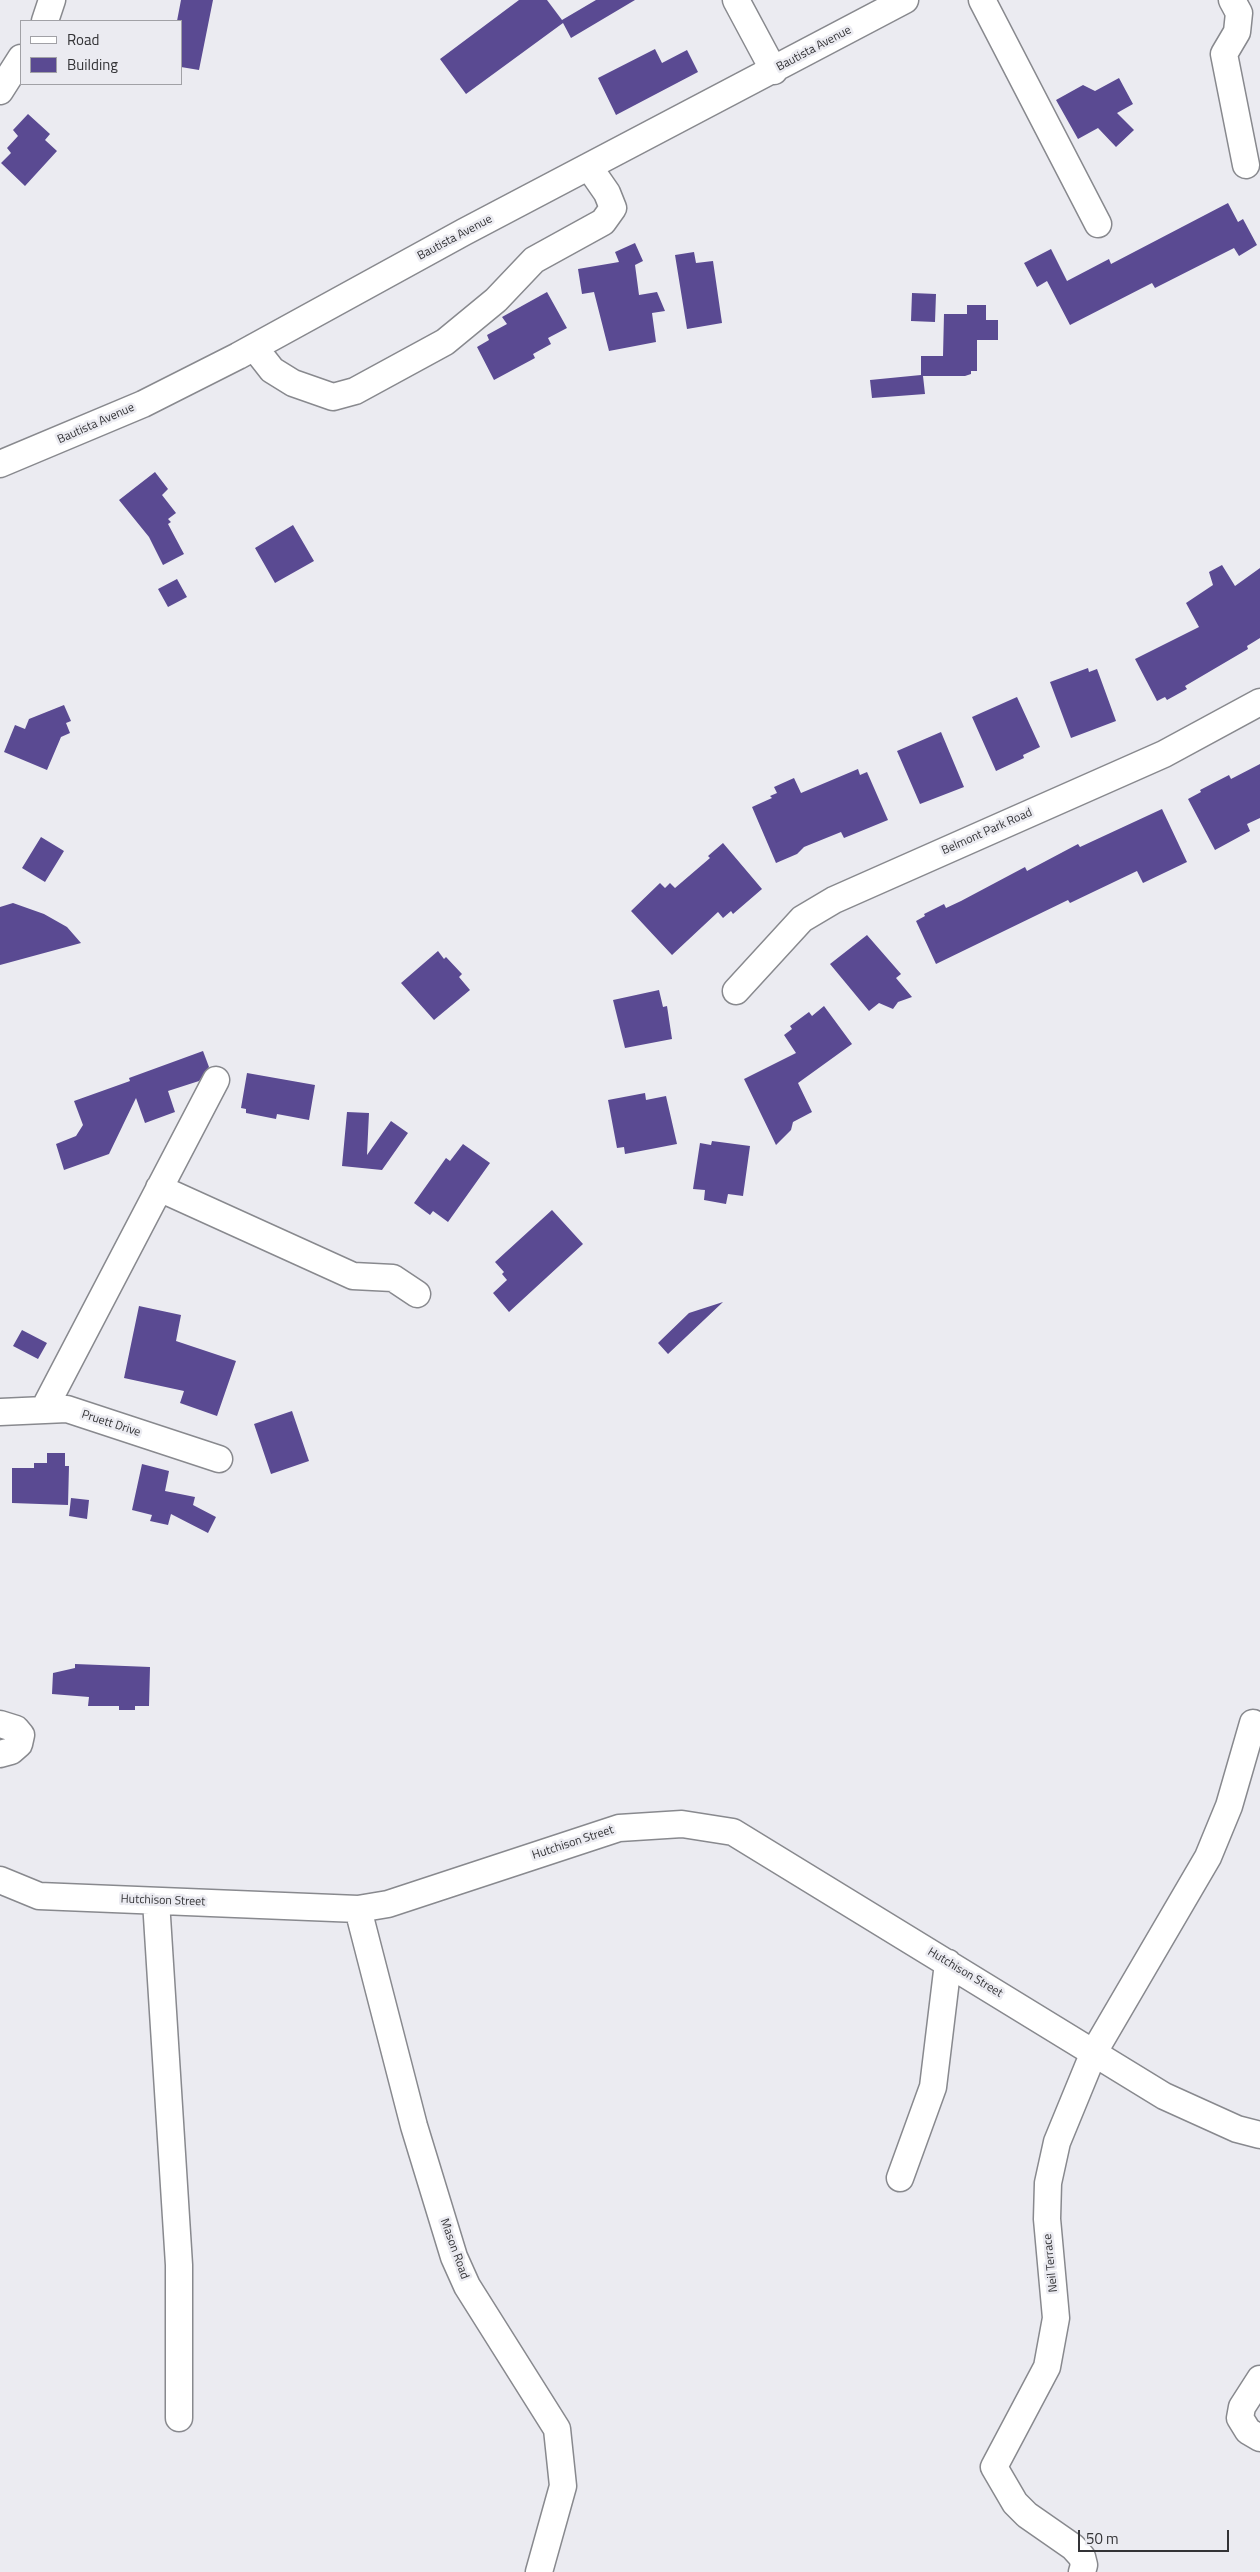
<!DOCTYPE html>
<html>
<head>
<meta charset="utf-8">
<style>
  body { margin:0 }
  #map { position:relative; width:1260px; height:2572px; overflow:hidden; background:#ebebf1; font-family:"Titillium Web",sans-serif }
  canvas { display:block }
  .legend { position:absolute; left:20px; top:20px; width:162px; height:65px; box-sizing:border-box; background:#ebebf1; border:1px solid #a1a1a6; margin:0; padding:6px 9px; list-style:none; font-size:15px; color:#333336 }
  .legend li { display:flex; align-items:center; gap:10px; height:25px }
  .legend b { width:25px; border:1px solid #a1a1a6 }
  .scale { position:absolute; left:1078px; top:2530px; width:151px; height:22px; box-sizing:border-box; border:2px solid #333336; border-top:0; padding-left:6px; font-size:15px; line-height:18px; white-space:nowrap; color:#333336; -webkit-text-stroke:4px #ebebf1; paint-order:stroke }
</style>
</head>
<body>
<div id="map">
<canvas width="1260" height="2572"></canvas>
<ul class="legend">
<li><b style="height:6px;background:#fff"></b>Road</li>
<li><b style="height:14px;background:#5a4a92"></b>Building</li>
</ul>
<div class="scale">50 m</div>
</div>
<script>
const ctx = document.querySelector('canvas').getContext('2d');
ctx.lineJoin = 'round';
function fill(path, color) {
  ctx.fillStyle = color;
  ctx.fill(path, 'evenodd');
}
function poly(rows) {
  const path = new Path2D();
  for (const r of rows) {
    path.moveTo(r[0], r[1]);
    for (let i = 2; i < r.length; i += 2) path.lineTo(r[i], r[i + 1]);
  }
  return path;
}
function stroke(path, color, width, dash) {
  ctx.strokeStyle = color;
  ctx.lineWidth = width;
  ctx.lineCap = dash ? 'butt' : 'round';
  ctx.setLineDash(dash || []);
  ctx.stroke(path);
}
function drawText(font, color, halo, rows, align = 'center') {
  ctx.font = font + ' "Titillium Web",sans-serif';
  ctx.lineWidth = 5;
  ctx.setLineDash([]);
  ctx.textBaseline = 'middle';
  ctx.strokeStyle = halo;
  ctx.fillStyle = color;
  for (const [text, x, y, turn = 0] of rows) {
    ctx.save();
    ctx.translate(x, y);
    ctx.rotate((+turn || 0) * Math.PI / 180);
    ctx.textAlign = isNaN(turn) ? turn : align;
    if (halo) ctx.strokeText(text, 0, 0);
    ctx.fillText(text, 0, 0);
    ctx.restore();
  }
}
const building = poly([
  [181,0,213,0,199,70,181,67,181,21,177,21],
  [519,0,547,0,562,20,596,0,635,0,571,38,563,23,466,94,440,59],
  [655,49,662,63,687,50,698,72,616,115,598,78],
  [1119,78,1133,104,1117,113,1134,130,1116,147,1098,128,1078,139,1056,100,1083,85,1095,91],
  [28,114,50,134,45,140,57,151,25,186,1,163,11,153,7,148,18,136,13,130],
  [1228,203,1238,222,1243,219,1257,245,1239,256,1234,248,1155,288,1152,283,1070,325,1047,281,1037,287,1024,263,1051,249,1067,281,1109,259,1111,264],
  [635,243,643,261,635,265,639,295,657,292,665,311,652,313,656,342,609,351,594,292,582,294,578,269,619,262,615,252],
  [694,252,696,263,713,261,722,323,687,329,675,255],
  [547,292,567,328,548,338,551,344,533,354,535,358,494,380,477,347,489,340,487,335,507,324,502,317],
  [912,293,936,294,935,322,911,321],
  [967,305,986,305,986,320,998,320,998,340,977,340,977,371,971,371,971,374,965,376,923,376,925,394,872,398,870,380,921,375,921,356,943,356,944,314,967,314],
  [155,472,168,489,162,495,176,513,168,519,171,522,168,524,184,554,163,565,149,537,119,500],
  [293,525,314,561,275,583,255,548],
  [1222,565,1235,586,1260,568,1260,638,1247,646,1248,649,1185,686,1187,689,1167,700,1165,697,1157,701,1135,659,1199,627,1186,603,1213,585,1209,572],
  [177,579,187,597,168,607,158,589],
  [1088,668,1089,672,1097,669,1116,721,1071,738,1050,682],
  [1017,697,1040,747,1023,755,1024,758,996,771,972,717],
  [64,705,71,721,66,723,70,733,61,737,47,770,4,752,15,725,25,729,29,719],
  [941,732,964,787,920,804,897,751],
  [1260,764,1260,818,1247,824,1250,831,1215,850,1188,799,1201,792,1200,790,1229,775,1231,779],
  [858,769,860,775,867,772,888,820,844,838,841,832,804,847,797,854,776,863,752,807,772,798,770,796,777,793,774,787,794,778,801,793],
  [1162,809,1187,862,1143,883,1137,871,1070,903,1068,900,936,964,916,921,925,916,924,914,944,904,946,908,961,901,1025,867,1027,871,1078,844,1080,847],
  [41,837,64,851,45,882,22,868],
  [723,843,762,889,733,914,731,911,723,918,718,912,672,955,631,911,660,883,665,888,670,883,675,888,710,858,708,856],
  [13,903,44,914,67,927,81,943,0,965,0,907],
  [867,935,901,974,896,978,912,997,898,1002,893,1009,879,1003,869,1011,830,964],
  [438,951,444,959,446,957,462,974,459,977,470,990,434,1020,401,983],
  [659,990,663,1007,667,1006,672,1039,625,1048,613,1000],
  [824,1006,852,1044,798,1083,812,1112,793,1122,791,1130,776,1145,744,1079,796,1053,784,1035,792,1029,790,1026,809,1012,812,1016],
  [203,1051,209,1067,199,1081,168,1091,175,1112,145,1123,136,1098,109,1154,64,1170,56,1144,76,1136,83,1125,74,1101,130,1081,129,1078],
  [247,1073,315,1085,309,1120,277,1114,276,1119,246,1113,246,1109,241,1108],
  [645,1093,646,1100,666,1096,677,1144,625,1154,624,1147,617,1148,608,1100],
  [347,1112,369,1113,367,1155,391,1121,408,1133,382,1170,342,1166],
  [712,1141,750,1146,743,1196,728,1194,726,1204,704,1200,705,1190,693,1189,700,1143,711,1145],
  [463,1144,490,1163,448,1222,433,1211,430,1215,414,1203,446,1158,450,1161],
  [552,1210,583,1244,509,1312,493,1293,507,1280,502,1274,504,1272,495,1262],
  [723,1302,668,1354,658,1343,689,1313],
  [139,1306,181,1315,176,1341,236,1361,217,1416,180,1403,184,1391,124,1378],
  [22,1330,47,1343,38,1359,13,1346],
  [292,1411,309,1461,271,1474,254,1424],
  [47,1453,65,1453,65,1466,69,1466,68,1505,12,1503,12,1468,34,1468,34,1463,47,1463],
  [142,1464,169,1471,165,1491,195,1497,193,1505,216,1517,208,1533,171,1514,168,1525,150,1521,152,1515,132,1510],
  [71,1498,89,1500,87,1519,69,1516],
  [75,1664,150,1667,149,1706,135,1706,135,1710,119,1710,119,1706,88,1706,89,1697,52,1694,53,1673,75,1668]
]);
const minor = poly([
  [736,0,774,71],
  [982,0,1098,224],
  [1232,0,1239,13,1237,32,1224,54,1246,165],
  [45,21,52,0],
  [0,91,21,58],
  [254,347,272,370,293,383,333,397,355,391,445,342,496,300,534,260,603,222,613,208,607,193,589,167],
  [0,464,143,404,238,356,464,232,905,0],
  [736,991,802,919,834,900,1164,754,1260,702],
  [159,1188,353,1276,393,1278,417,1294],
  [44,1409,216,1080],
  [0,1412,67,1409,219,1459],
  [0,1724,16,1729,21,1735,19,1744,11,1751,0,1754],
  [0,1880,39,1896,358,1909,388,1904,619,1828,682,1824,733,1832,1164,2096,1237,2129,1260,2135],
  [156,1901,179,2265,179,2418],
  [358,1909,414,2126,454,2257,467,2286,557,2429,563,2486,539,2572],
  [900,2178,933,2087,948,1963],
  [1260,2379,1242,2407,1240,2418,1248,2431,1260,2438],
  [1082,2572,1084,2565,1082,2557,1073,2547,1027,2515,1015,2503,994,2467,1047,2367,1056,2318,1047,2219,1048,2183,1057,2142,1094,2052,1208,1857,1229,1806,1253,1723]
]);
const streetNames = [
  ["Bautista Avenue",814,49,-28],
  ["Bautista Avenue",455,238,-28],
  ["Bautista Avenue",96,424,-24],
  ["Belmont Park Road",987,832,-24],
  ["Pruett Drive",111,1424,18],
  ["Hutchison Street",573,1843,-18],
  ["Hutchison Street",163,1901,2],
  ["Hutchison Street",965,1973,31],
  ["Mason Road",454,2249,70],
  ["Neil Terrace",1051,2263,-96]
];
fill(building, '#5a4a92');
stroke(minor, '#88898e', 29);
stroke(minor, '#fff', 26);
drawText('12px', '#333336', '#ebebf1', streetNames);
</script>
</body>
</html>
